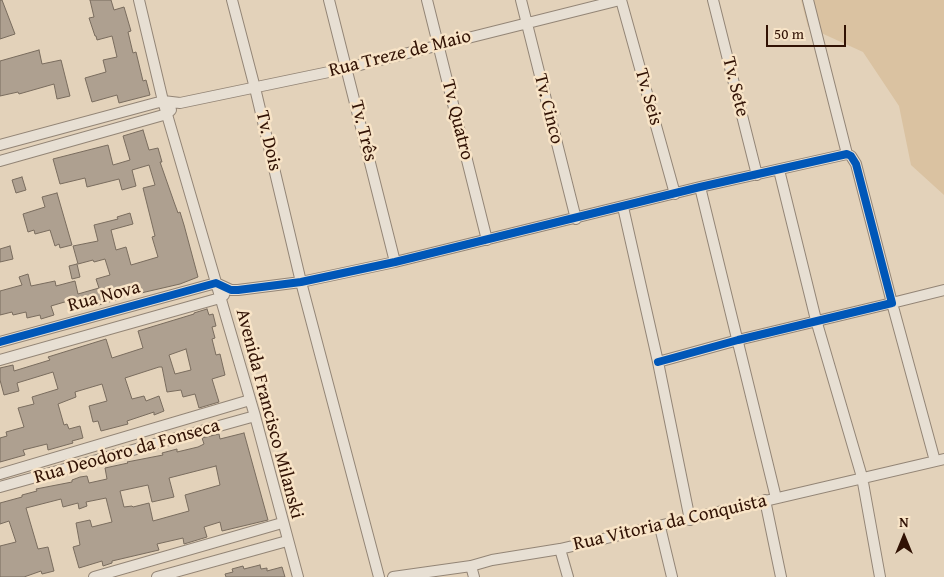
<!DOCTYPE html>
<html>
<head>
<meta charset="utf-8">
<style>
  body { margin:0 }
  #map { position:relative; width:944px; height:577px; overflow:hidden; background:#e3d2ba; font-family:"Gentium Book Plus",serif }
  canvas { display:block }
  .north { position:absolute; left:879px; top:512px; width:50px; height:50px; -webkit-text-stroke:4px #f8e4c7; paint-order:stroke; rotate:0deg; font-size:14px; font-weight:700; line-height:20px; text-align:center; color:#311204 }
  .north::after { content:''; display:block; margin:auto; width:18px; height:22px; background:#311204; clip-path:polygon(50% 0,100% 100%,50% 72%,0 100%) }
  .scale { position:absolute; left:766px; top:25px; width:80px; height:22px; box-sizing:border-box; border:2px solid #311204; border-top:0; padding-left:6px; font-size:15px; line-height:18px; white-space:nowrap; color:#311204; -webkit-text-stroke:4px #f8e4c7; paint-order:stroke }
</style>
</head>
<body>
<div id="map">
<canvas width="944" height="577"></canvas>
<div class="north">N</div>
<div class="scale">50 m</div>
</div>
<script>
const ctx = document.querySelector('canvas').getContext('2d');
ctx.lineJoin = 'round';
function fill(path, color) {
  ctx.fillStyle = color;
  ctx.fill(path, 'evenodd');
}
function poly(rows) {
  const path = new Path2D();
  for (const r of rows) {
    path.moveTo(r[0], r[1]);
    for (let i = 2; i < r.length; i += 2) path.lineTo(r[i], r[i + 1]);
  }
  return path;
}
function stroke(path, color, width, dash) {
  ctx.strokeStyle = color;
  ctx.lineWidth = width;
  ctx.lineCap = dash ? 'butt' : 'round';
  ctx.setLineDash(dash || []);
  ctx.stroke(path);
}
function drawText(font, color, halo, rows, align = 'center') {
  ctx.font = font + ' "Gentium Book Plus",serif';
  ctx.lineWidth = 5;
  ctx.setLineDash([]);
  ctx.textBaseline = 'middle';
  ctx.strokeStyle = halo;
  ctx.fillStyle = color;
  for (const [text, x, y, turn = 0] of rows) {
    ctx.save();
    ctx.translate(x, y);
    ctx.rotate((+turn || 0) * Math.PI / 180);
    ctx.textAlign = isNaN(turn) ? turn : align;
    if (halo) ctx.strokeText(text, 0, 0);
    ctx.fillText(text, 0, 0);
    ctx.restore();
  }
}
const green = poly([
  [801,0,944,0,944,195,911,165,899,106,863,52,808,27]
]);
const building = poly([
  [0,0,2,0,15,34,0,39,0,0],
  [90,0,111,0,114,10,124,7,131,31,128,32,133,53,136,52,143,81,146,80,150,95,119,103,117,95,92,102,85,78,106,72,103,60,117,57,112,36,97,40,96,36,95,36,89,18,94,17,90,0],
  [39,50,42,64,61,60,70,96,57,99,54,84,19,94,18,92,0,96,0,61,39,50],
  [143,130,149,150,158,148,162,162,160,162,174,202,178,213,180,212,184,225,198,277,180,284,141,293,139,288,118,295,119,299,92,307,90,302,70,308,68,301,51,306,54,315,41,319,40,315,27,318,26,312,13,315,12,312,0,315,0,291,22,285,19,277,28,274,31,286,55,281,56,286,75,281,78,294,99,288,96,279,110,275,105,259,94,262,93,260,78,264,73,246,98,241,94,225,118,219,117,217,130,213,133,224,111,230,116,250,126,247,131,265,158,257,152,237,155,236,143,188,155,185,149,165,132,170,136,186,122,190,119,179,87,187,85,178,60,184,53,159,108,145,113,165,130,160,123,136,143,130],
  [22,177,26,190,16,193,12,180,22,177],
  [57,193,72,245,60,248,59,244,55,246,50,230,35,234,34,230,28,232,23,214,45,207,42,197,57,193],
  [10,246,13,259,0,262,0,249,10,246],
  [77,264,80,277,72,279,69,266,77,264],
  [207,309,209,315,213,314,216,326,212,327,215,338,212,339,216,355,220,354,225,375,212,379,219,402,199,408,195,394,183,397,181,390,167,392,162,367,159,367,125,378,132,399,144,396,146,401,159,396,164,411,154,415,154,412,127,421,128,424,101,431,98,421,93,422,89,406,107,401,102,384,75,392,76,397,58,404,64,425,67,424,69,429,80,426,83,438,72,441,73,443,48,450,47,444,23,450,25,455,0,462,0,438,7,436,6,432,24,427,18,408,34,404,32,397,58,389,53,372,17,383,19,391,4,395,0,380,0,368,13,365,14,371,50,360,48,357,106,339,112,358,143,348,138,331,194,314,194,313,207,309],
  [186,349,191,370,175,374,169,355,186,349],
  [244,433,268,520,222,531,220,522,204,527,207,537,184,544,183,538,157,544,159,550,112,561,112,563,103,566,102,561,79,568,73,547,80,545,76,523,90,520,92,527,112,522,106,498,86,502,87,506,79,509,78,503,63,507,61,499,26,508,38,549,48,547,54,571,42,574,41,571,24,577,0,577,0,546,16,542,9,521,0,524,0,503,22,497,22,495,37,491,36,489,72,482,72,480,80,477,87,476,89,483,107,479,105,468,128,463,127,462,163,455,162,453,177,449,177,452,198,447,204,444,202,438,219,434,220,439,244,433],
  [216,466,220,485,185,495,189,511,153,521,149,503,133,507,132,506,124,507,120,491,148,485,152,502,174,497,169,478,216,466],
  [260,565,261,569,267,568,267,571,282,567,285,577,226,577,225,574,233,572,232,569,243,566,244,569,260,565]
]);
const minor = poly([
  [139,0,163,101,255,416,298,577],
  [232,0,255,88,301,282,379,577],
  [329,0,395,262],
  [427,0,487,240],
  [521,0,576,219],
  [621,0,675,194],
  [713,0,757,175],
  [808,0,847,154],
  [0,145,163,101,180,103,348,68,620,0],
  [0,161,167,114,171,110],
  [779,170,816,320,862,477,880,577],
  [700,187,776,498],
  [623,207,658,362,690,520],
  [0,342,216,283,231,290,238,290,301,282,395,262,700,187,847,154,851,156,856,164,892,303,738,340,658,362],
  [0,360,220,298,224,295],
  [935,461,892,303,944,290],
  [0,474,250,400],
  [0,487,255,416],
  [765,500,781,577],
  [660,527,672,577],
  [560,549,568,577],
  [471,566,474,577],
  [94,577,282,523],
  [157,577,287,541],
  [393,577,471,566,492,560,560,549,944,459]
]);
const cycleway = poly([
  [0,342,216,283,231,290,238,290,301,282,395,262,700,187,847,154,851,156,856,164,892,303,738,340,658,362]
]);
const streetNames = [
  ["Rua Treze de Maio",400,54,-14],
  ["Tv. Sete",735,87,76],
  ["Tv. Seis",648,97,74],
  ["Tv. Cinco",548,109,76],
  ["Tv. Quatro",457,120,76],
  ["Tv. Três",363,131,76],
  ["Tv. Dois",268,141,77],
  ["Rua Nova",104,297,-15],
  ["Avenida Francisco Milanski",269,414,75],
  ["Rua Deodoro da Fonseca",127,452,-16],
  ["Rua Vitoria da Conquista",670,523,-13]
];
fill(green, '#dac2a1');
fill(building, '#aea090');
stroke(building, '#796c5e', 1);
stroke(minor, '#938576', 12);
stroke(minor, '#e7dfd3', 10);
stroke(cycleway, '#0057b8', 8);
drawText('19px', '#311204', '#f8e4c7', streetNames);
</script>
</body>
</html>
